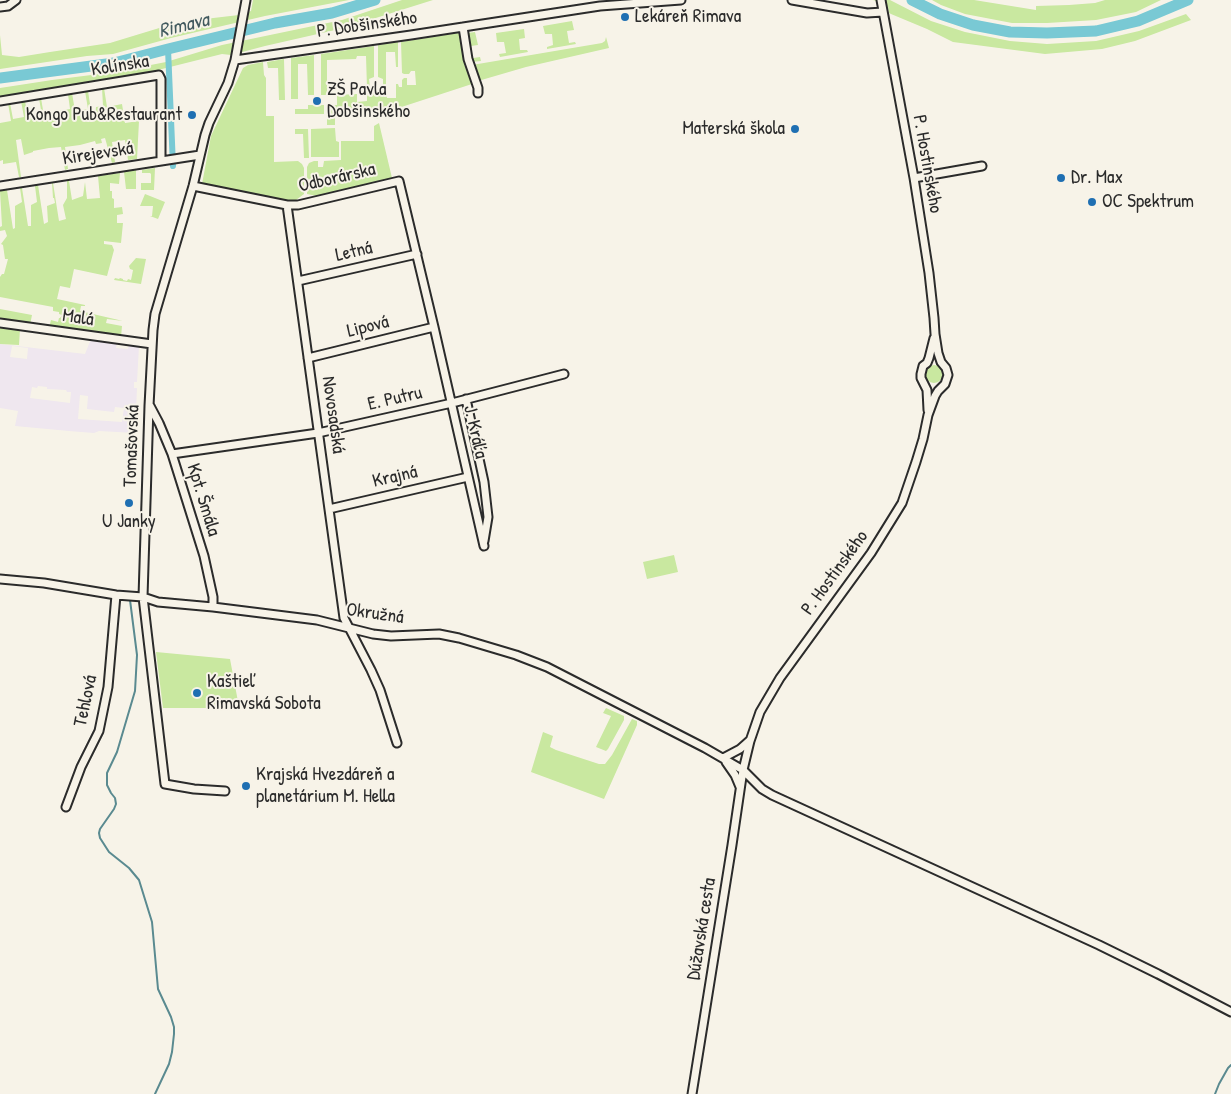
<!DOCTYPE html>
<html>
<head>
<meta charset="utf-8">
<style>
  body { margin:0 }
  canvas { display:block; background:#f7f3e8 }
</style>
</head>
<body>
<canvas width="1231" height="1094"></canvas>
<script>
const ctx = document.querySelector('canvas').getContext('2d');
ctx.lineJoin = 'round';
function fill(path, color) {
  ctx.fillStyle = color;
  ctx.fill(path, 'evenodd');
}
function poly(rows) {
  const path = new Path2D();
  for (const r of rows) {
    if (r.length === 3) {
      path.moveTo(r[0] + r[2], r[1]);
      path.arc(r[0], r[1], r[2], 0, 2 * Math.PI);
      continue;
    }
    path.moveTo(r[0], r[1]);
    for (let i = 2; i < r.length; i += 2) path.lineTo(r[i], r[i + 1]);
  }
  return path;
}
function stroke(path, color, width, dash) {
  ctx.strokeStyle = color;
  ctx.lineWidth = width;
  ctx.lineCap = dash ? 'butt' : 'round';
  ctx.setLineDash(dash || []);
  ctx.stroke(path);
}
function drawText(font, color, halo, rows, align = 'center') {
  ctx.font = font + ' "Patrick Hand",sans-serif';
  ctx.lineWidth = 4;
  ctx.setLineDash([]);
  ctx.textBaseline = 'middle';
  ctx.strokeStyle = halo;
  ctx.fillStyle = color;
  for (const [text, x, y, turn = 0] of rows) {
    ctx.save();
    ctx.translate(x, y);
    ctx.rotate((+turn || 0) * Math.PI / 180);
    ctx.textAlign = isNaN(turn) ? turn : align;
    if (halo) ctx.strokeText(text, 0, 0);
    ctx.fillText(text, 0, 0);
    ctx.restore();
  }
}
const built = poly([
  [91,339,117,343,116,348,128,349,129,344,139,346,137,382,134,382,134,388,137,388,135,433,99,431,94,433,69,431,15,426,18,411,0,408,0,344,85,354],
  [12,346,28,348,27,359,10,357],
  [38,386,47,387,47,389,66,390,67,392,71,392,70,403,30,398,32,387,37,388],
  [80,395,88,396,87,409,114,412,115,407,124,408,122,422,78,419]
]);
const green = poly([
  [253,0,349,0,265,16,171,38,113,54,87,56,0,69,0,35,2,55,19,57,50,52,110,43,179,22,239,15,251,11],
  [402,0,433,0,344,28,265,46,231,55,222,54,118,80,0,97,0,88,52,80,115,72,166,62,222,45,342,20],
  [873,0,890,0,931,21,965,32,1010,41,1047,44,1096,41,1139,31,1186,14,1191,20,1135,41,1102,49,1045,54,953,42,927,29,891,14,889,13,888,7,885,4],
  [932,0,974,0,1036,10,1036,6,1069,5,1095,3,1105,0,1161,0,1136,12,1096,20,1047,23,1012,23,965,14,941,5],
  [572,21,574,30,567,31,569,43,575,42,576,44,547,49,547,47,553,45,552,34,545,34,543,26],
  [524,29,525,38,519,39,520,50,527,50,528,52,500,57,499,54,506,53,504,42,497,42,496,33],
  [475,32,478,45,471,46,473,58,480,57,481,61,471,62,468,33],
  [458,33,461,36,464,64,472,84,377,115,378,119,374,118,373,114,335,115,335,125,327,125,327,105,337,105,337,95,357,94,357,102,367,101,367,91,386,91,387,98,396,98,396,84,398,84,399,87,402,87,402,80,404,78,407,78,407,85,416,85,415,71,411,71,409,74,404,74,402,73,401,42],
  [606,37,609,48,526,67,478,81,472,65,602,43,605,41],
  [398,42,398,67,396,67,395,52,386,52,386,87,383,87,383,79,378,77,378,45],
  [374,46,374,77,369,79,370,88,367,88,366,56,357,56,356,59,327,60,327,95,321,95,321,54],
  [314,55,314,95,308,95,307,64,298,64,298,99,291,99,291,58],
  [284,59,285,100,279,100,278,68,268,68,267,62],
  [263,62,264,75,266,78,266,116,274,116,274,162,298,161,302,164,304,168,304,194,296,200,288,200,287,202,202,184,211,136,243,68,248,65],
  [102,88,104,88,107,107,122,104,125,123,139,121,137,159,128,160,125,140,112,142,115,162,112,163,105,138,101,139,102,143,96,144,95,141,80,145,65,147,68,169,65,170,61,147,49,148,33,151,33,152,24,155,21,139,16,140,21,177,19,177,16,162,3,164,3,160,0,161,0,123,11,121,8,103,10,103,13,119,24,117,21,101,25,101,28,118,42,116,39,98,41,98,44,116,59,114,59,111,70,109,68,94,72,93,75,111,88,109,85,91,88,91,92,117,95,117,96,107,103,106],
  [308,105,324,105,324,114,295,114,295,109,308,109],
  [379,123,392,178,317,196,307,194,307,167,309,163,314,161,318,161,318,167,323,167,324,161,341,160,341,141,374,141,374,126],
  [335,128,336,141,339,142,339,157,311,157,311,129],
  [295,129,308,129,309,158,304,158,303,134,295,134],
  [155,168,154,190,141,190,141,183,151,183,151,174,150,173,142,173,142,170],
  [136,170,136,189,126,189,124,172],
  [120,173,119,184,110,183,110,191,112,191,112,198,114,199,114,208,122,207,123,214,117,215,117,223,123,223,121,243,104,241,104,244,112,245,114,250,107,276,74,269,70,288,60,286,57,299,85,305,85,306,81,306,80,311,123,321,107,319,106,323,122,326,121,337,49,328,51,320,58,322,59,318,60,318,62,315,59,314,59,312,53,311,53,307,0,297,0,277,2,274,4,274,8,259,5,259,3,245,1,244,7,236,5,230,0,231,0,227,2,226,0,191,7,190,13,229,15,228,15,206,22,202,20,188,22,188,28,226,31,226,31,205,37,202,35,186,38,185,44,224,48,222,47,206,55,203,54,198,53,198,52,183,53,183,59,221,66,219,63,205,67,198,67,181,69,181,72,200,83,196,85,182,87,199,100,198,98,176],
  [145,194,165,202,158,219,150,216,152,216,153,206,140,206],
  [136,258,146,259,141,284,114,280,115,278,119,279,120,278,123,279,123,280,127,281,128,279,131,280,133,270,130,269,129,266],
  [0,309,32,315,30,325,0,321],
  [0,327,20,329,19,345,0,344],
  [934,374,9],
  [674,555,678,572,647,579,643,562],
  [156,652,230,659,239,707,207,705,207,708,163,708],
  [606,708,624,716,624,720,608,749,606,751,596,747,611,716,603,713],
  [632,719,637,721,637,725,604,799,531,772,543,732,553,736,550,747,556,750,599,764,605,764,612,755]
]);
const stream = poly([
  [130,600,137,655,135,691,117,752,107,773,107,785,111,793,115,798,116,804,114,809,100,829,99,833,100,838,109,852,129,868,139,880,152,922,158,989,171,1017,174,1027,174,1034,172,1052,169,1064,155,1094],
  [1215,1094,1219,1084,1228,1068,1231,1065]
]);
const canal = poly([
  [168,49,173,166]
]);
const river = poly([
  [912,0,940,14,973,25,1010,32,1047,33,1096,31,1138,21,1188,0],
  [0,78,114,63,168,49,275,23,332,13,375,0]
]);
const minor = poly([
  [792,0,867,13,883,12],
  [0,7,8,6,16,0],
  [463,27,468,59,478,88,478,93],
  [235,60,411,35,600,6,681,0],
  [0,101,159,75,161,79,161,161],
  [914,178,982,166],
  [0,186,200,155],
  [193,186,287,205,298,205,399,181,434,327,484,546],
  [287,205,344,618,371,670,380,690,397,743],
  [298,281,417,254],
  [0,323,152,344],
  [308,358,434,327],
  [466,399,484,482,488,517,484,541],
  [150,406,159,423,172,454,204,556,213,597,213,607],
  [928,410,927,390,921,378,921,374,923,366,927,363,929,358,934,338],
  [172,454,318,433,452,403,564,374],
  [329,509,468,477],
  [0,579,44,583,116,595,143,597,158,602,213,607,317,620,373,634,391,636,439,634,459,638,516,655,547,667,705,748,743,770,762,789,772,795,1099,945,1158,974,1231,1012],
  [723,758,740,749,749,741],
  [726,762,735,775,740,787],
  [225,791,194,789,165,784,143,597,149,406,153,330,155,314,193,186,205,135,209,123,228,83,235,60,246,0],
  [66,807,81,767,99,731,108,687,116,595],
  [692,1094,732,845,743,770,750,741,760,712,780,678,871,553,902,503,916,462,923,439,928,415,935,396,938,391,945,384,948,375,946,368,941,362,938,353,935,334,934,318,929,273,914,178,881,0]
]);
const markers = [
  [625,17,5,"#1f6fb2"],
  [317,101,5,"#1f6fb2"],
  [192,115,5,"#1f6fb2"],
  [795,129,5,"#1f6fb2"],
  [1061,178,5,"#1f6fb2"],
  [1092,202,5,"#1f6fb2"],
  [129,503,5,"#1f6fb2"],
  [197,693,5,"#1f6fb2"],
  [246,786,5,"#1f6fb2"]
];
const poiNames = [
  ["Lekáreň Rimava",635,17],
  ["ZŠ Pavla",327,90],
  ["Dobšinského",327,112],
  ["Kongo Pub&Restaurant",182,115,"right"],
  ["Materská škola",785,129,"right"],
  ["Dr. Max",1071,178],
  ["OC Spektrum",1102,202],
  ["U Janky",129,522,"center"],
  ["Kaštieľ",207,682],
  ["Rimavská Sobota",207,704],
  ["Krajská Hvezdáreň a",256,775],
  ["planetárium M. Hella",256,797]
];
const streetNames = [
  ["P. Dobšinského",367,25,-8],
  ["Kolínska",120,66,-9],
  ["Kirejevská",98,154,-9],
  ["P. Hostinského",927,164,80],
  ["Odborárska",337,178,-13],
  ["Letná",354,252,-13],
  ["Malá",78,318,8],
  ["Lipová",368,327,-14],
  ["E. Putru",395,399,-13],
  ["Novosadská",333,415,82],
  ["J. Kráľa",475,432,77],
  ["Tomašovská",132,446,-88],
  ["Krajná",395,477,-13],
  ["Kpt. Šmála",203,500,73],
  ["P. Hostinského",835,573,-54],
  ["Okružná",375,614,8],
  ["Tehlová",86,701,-78],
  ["Dúžavská cesta",702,929,-81]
];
const waterNames = [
  ["Rimava",184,26,-14]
];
fill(built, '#efe7ef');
fill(green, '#c9e8a0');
stroke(stream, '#5a8a90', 2);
stroke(canal, '#79c9d4', 6);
stroke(river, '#79c9d4', 11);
stroke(minor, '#2b2b2b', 11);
stroke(minor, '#f7f3e8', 7);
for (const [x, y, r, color] of markers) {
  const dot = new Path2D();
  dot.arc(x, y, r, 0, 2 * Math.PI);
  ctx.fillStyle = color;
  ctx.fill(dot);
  stroke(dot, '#f7f3e8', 2);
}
drawText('19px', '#2b2b2b', '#f7f3e8', poiNames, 'left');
drawText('19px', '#2b2b2b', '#f7f3e8', streetNames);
drawText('italic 20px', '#425a5e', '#f7f3e8', waterNames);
</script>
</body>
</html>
